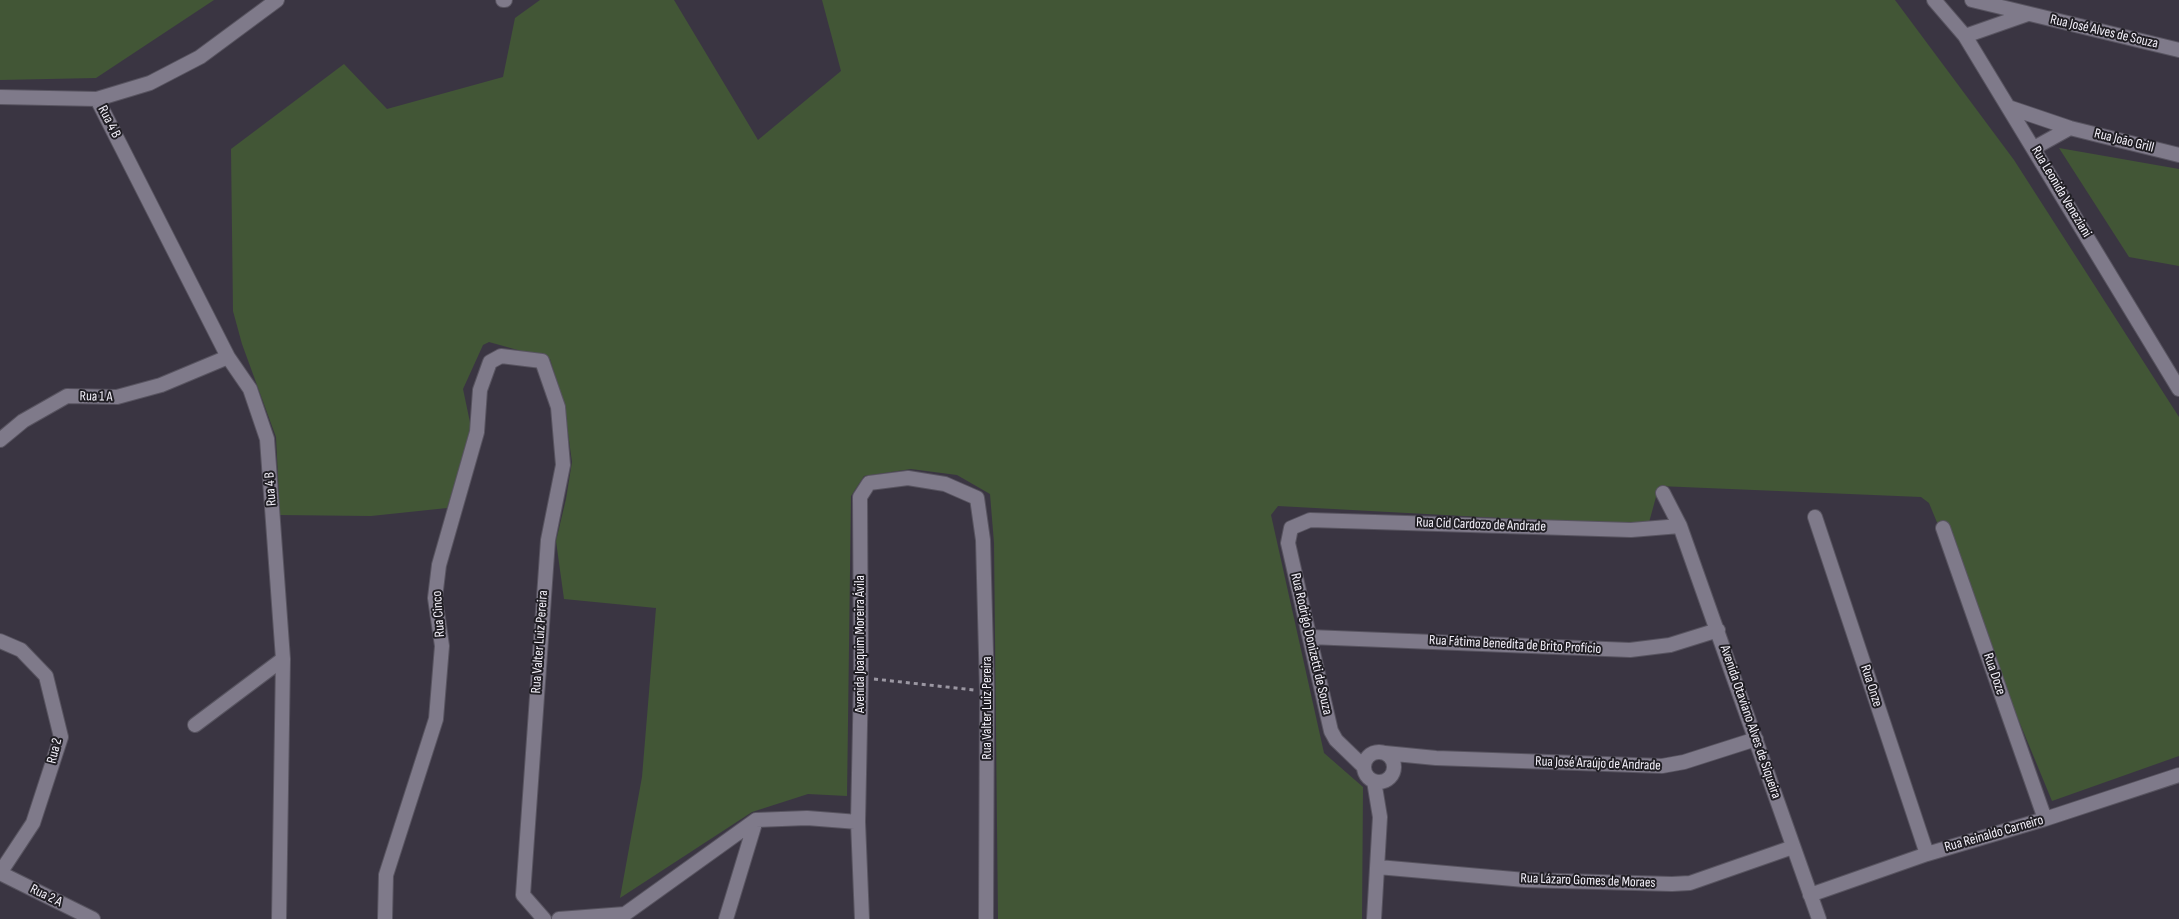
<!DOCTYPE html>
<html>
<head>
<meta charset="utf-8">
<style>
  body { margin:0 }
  canvas { display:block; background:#3a3542 }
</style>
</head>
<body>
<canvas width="2179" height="919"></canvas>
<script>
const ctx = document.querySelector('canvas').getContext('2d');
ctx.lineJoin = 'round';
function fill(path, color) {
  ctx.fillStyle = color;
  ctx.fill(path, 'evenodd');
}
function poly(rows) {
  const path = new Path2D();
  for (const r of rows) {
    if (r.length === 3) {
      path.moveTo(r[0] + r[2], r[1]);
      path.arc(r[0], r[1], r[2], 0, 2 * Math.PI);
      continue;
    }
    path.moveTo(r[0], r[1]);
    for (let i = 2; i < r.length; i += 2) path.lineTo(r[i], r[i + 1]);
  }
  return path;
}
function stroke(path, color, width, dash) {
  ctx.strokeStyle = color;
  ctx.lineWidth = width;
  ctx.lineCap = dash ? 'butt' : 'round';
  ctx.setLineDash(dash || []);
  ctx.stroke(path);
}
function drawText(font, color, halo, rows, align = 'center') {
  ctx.font = font + ' "Sofia Sans Condensed",sans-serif';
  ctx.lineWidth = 4;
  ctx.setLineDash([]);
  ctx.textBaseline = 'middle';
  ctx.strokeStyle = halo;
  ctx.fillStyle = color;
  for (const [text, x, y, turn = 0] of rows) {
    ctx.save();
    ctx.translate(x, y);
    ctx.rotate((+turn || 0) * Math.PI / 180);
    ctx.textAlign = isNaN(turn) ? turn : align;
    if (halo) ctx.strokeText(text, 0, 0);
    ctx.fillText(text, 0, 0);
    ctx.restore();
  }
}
const green = poly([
  [0,0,214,0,96,78,0,80],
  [540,0,674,0,758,140,841,71,822,0,1895,0,2014,160,2179,417,2179,756,2052,801,1929,503,1921,497,1659,486,1648,526,1278,506,1271,515,1324,753,1363,787,1362,919,998,919,994,543,990,494,957,475,911,469,864,476,851,496,847,796,808,794,752,812,620,898,642,777,656,608,564,599,556,541,566,499,572,462,564,404,550,359,489,342,483,345,463,389,472,432,447,508,371,516,280,515,276,437,242,344,233,311,231,149,344,64,387,109,503,77,515,18],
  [2059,148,2179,169,2179,266,2129,257]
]);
const path = poly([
  [874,679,974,690]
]);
const minor = poly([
  [503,0,505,0],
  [1934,0,1965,36,2179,389],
  [1972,0,2179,50],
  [1965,36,2028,14],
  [0,97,97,99,150,83,200,57,277,0],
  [97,99,228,357,250,389,267,439,283,659,279,919],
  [2011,108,2070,128,2179,155],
  [2034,148,2070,128],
  [0,440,23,421,67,396,117,397,161,385,228,357],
  [1663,493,1680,526,1819,919],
  [1815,517,1927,854],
  [1943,528,2045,819],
  [1310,637,1630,650,1670,645,1718,630],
  [0,641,21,650,46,676,61,737,33,823,0,873],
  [195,725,283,659],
  [1379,767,15],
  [1385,753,1436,758,1662,766,1684,762,1756,739],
  [1364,767,1336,740,1331,731,1288,543,1291,528,1310,520,1631,530,1680,526],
  [1374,781,1380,817,1374,919],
  [1378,867,1525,880,1672,884,1690,883,1793,847],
  [0,873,93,919],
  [1810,895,1927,854,2045,819,2179,775],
  [385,919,386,875,436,719,442,646,435,598,439,565,477,432,480,390,490,362,501,356,542,361,558,407,563,465,548,540,523,895,544,919],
  [559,919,625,914,756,820,807,818,858,822],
  [726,919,756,820],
  [862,919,858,822,861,677,860,497,869,483,908,478,945,484,977,498,983,540,987,691,986,919]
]);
const streetNames = [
  ["Rua José Alves de Souza",2104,32,13],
  ["Rua 4 B",109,122,63],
  ["Rua João Grill",2124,141,14],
  ["Rua Leonida Veneziani",2061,192,59],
  ["Rua 1 A",96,397,1],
  ["Rua 4 B",271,489,-94],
  ["Rua Cid Cardozo de Andrade",1481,525,2],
  ["Rua Cinco",439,614,-94],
  ["Rua Valter Luiz Pereira",540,642,-86],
  ["Avenida Joaquim Moreira Ávila",860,644,-90],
  ["Rua Rodrigo Donizetti de Souza",1311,644,77],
  ["Rua Fátima Benedita de Brito Profício",1515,645,3],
  ["Rua Doze",1994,674,71],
  ["Rua Onze",1871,686,72],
  ["Rua Valter Luiz Pereira",987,708,-90],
  ["Avenida Otaviano Alves de Siqueira",1750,722,71],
  ["Rua 2",55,751,-76],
  ["Rua José Araújo de Andrade",1598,764,2],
  ["Rua Reinaldo Carneiro",1994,834,-16],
  ["Rua Lázaro Gomes de Moraes",1588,881,2],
  ["Rua 2 A",46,896,26]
];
fill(green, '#425636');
stroke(minor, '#585460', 16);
stroke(path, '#9b97a2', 3, [4, 4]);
stroke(minor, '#7f7a8a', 14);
drawText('14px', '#f5f2fb', '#201e24', streetNames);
</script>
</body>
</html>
